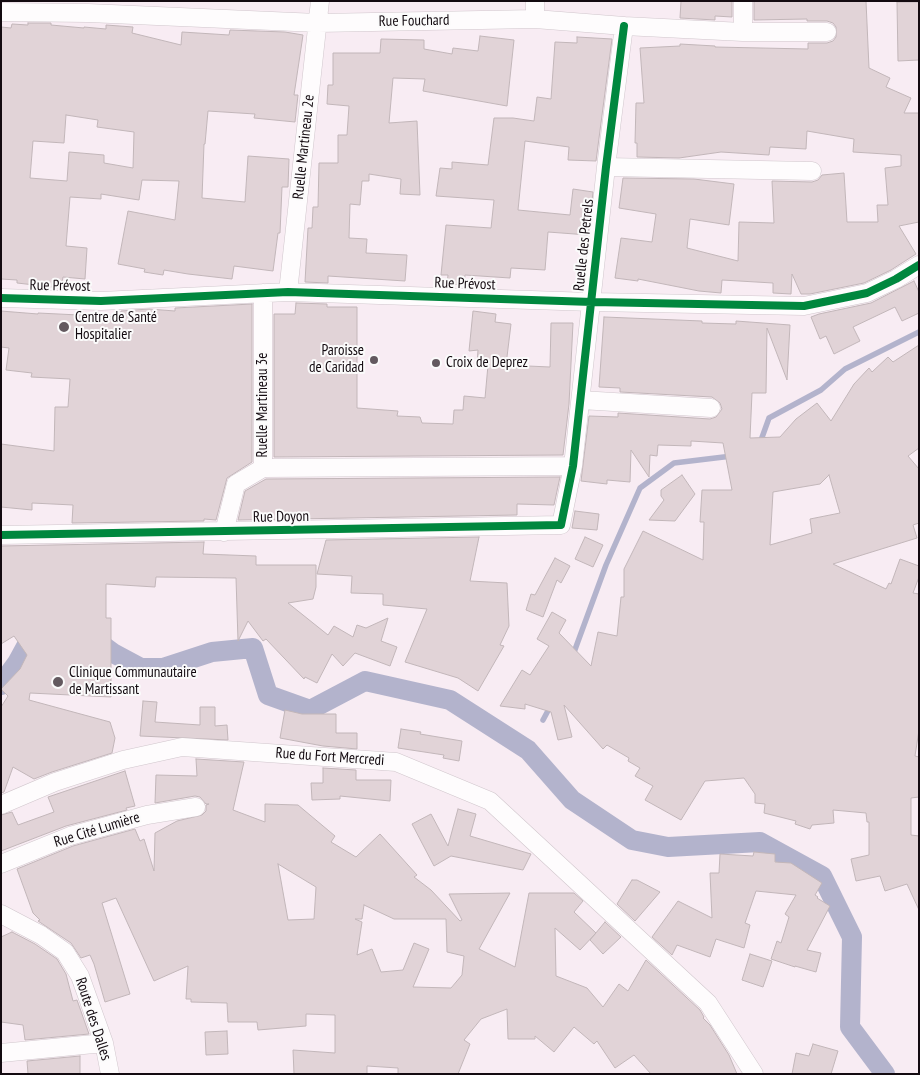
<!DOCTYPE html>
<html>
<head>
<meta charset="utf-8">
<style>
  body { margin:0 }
  #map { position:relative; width:920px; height:1075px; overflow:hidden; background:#f8ecf3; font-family:"PT Sans Narrow",sans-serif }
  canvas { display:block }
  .frame { position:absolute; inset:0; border:2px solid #130a10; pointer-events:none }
</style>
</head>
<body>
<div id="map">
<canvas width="920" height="1075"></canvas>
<div class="frame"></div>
</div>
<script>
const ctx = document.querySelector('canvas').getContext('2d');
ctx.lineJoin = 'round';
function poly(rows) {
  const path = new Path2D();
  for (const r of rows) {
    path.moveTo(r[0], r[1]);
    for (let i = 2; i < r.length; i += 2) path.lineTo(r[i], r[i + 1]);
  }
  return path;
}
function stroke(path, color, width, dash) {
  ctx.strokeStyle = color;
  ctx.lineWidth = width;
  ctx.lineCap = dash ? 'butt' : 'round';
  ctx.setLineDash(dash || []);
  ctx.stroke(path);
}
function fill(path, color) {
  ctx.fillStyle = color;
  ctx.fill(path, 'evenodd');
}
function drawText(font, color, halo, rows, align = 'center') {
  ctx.font = font + ' "PT Sans Narrow",sans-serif';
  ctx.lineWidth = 4;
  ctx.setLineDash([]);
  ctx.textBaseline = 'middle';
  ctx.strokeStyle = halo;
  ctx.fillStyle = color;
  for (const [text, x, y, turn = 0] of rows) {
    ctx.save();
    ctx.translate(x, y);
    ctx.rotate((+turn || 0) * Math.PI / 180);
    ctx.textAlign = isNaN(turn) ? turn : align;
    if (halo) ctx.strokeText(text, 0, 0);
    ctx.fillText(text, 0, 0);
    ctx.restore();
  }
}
const stream = poly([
  [760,443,769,418,821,390,845,369,919,332],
  [573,655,606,565,640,488,674,463,732,456],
  [543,720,551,705]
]);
const canal = poly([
  [90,636,113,653,141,668,163,668,212,652,253,648,268,695,310,710,365,681,450,700,528,750,572,800,632,840,668,847,760,842,822,876,852,937,850,1027,885,1074],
  [1,685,17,663,35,630,39,630]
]);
const building = poly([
  [681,1,732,1,732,17,715,16,715,20,680,18,681,1],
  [754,1,866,1,869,68,890,78,886,87,911,98,904,113,919,113,919,222,899,226,916,254,891,270,864,283,810,294,801,294,792,274,791,294,773,293,773,283,722,280,721,293,699,291,638,279,638,281,615,278,621,238,652,242,656,214,619,208,623,178,694,179,734,184,729,225,690,219,687,248,738,261,739,222,774,223,772,181,812,182,818,180,822,175,844,173,847,222,878,222,877,205,888,205,885,168,901,166,901,155,853,152,854,139,807,131,806,149,770,147,769,155,721,152,679,158,637,157,637,143,635,143,636,103,644,103,640,48,680,46,680,44,715,46,715,47,808,49,808,43,827,43,833,41,836,37,836,27,833,23,827,21,807,21,807,19,754,20,754,1],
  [897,2,919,2,919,60,898,61,897,2],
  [28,23,51,23,51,25,84,28,84,27,106,29,106,25,133,27,132,33,181,45,182,32,229,35,230,30,285,32,303,35,294,95,298,95,295,122,254,118,255,114,208,111,205,144,204,144,202,198,245,202,248,156,289,159,288,187,282,187,280,233,278,233,273,271,234,266,232,279,188,274,164,270,163,275,144,272,145,269,118,264,128,211,175,220,179,181,142,180,139,200,101,194,101,199,70,197,66,246,87,248,85,279,63,277,61,288,17,283,17,280,1,279,1,27,11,28,12,24,28,25,28,23],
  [66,115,98,120,97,127,134,132,133,168,104,163,104,155,69,152,67,181,30,178,33,141,64,143,66,115],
  [480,36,514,40,507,106,423,91,425,79,393,78,389,123,417,121,420,195,400,194,401,179,369,174,369,181,362,181,360,205,350,204,349,238,367,239,366,253,407,255,405,281,328,276,328,283,305,282,308,228,312,228,313,207,318,207,319,163,338,163,338,135,347,135,349,106,327,104,328,85,333,85,333,53,380,53,381,39,424,40,424,49,452,54,453,48,478,51,480,36],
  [577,37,612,39,596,161,568,160,569,147,525,141,518,210,570,215,573,189,593,192,588,235,548,232,545,270,511,268,510,278,465,275,464,285,447,284,448,275,441,275,446,225,491,228,494,200,436,196,440,168,452,169,452,162,488,165,494,118,513,118,534,121,537,97,551,99,555,42,577,43,577,37],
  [914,281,919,292,919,313,902,321,895,307,853,327,860,341,834,354,826,336,820,339,811,317,819,314,871,303,914,281],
  [296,303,327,304,327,307,357,307,357,408,398,411,397,416,420,417,422,423,453,424,454,410,463,410,464,396,485,398,488,365,477,364,478,350,469,351,473,311,496,314,495,322,511,324,506,365,550,367,551,323,573,323,569,404,563,455,274,457,274,314,295,314,296,303],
  [252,304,252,462,227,478,216,520,204,519,204,521,72,523,73,505,32,503,32,510,1,507,1,444,54,451,55,407,68,407,70,379,31,377,32,373,6,370,9,348,1,347,1,311,38,314,38,313,120,317,121,311,149,309,175,311,175,308,252,304],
  [604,317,702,321,702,323,736,324,736,321,790,325,787,380,767,328,766,393,752,393,750,438,780,437,796,419,817,403,831,421,854,384,869,368,872,372,888,357,893,362,919,345,919,448,908,456,919,469,919,523,913,525,917,538,833,564,886,589,889,583,891,584,900,559,919,566,919,577,913,593,919,594,919,730,915,756,919,757,919,797,911,798,911,835,919,836,919,910,907,884,885,891,880,876,856,881,851,859,869,855,869,822,867,822,866,813,833,810,834,823,812,825,810,829,795,824,796,821,764,813,765,804,755,803,755,794,744,778,705,781,681,820,645,800,653,786,635,776,640,768,628,761,629,758,607,745,603,749,564,705,572,737,558,740,551,712,525,704,525,709,500,706,522,670,530,675,549,646,537,639,552,612,566,620,559,633,591,666,598,632,617,636,621,597,624,597,624,569,643,531,703,560,704,522,700,522,702,490,732,490,723,443,691,441,691,446,658,445,657,456,650,455,649,477,631,450,630,482,607,480,607,484,581,481,589,416,618,417,618,413,710,419,716,417,722,409,720,403,712,397,620,392,620,388,599,387,604,317],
  [829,475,840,513,810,519,812,533,770,545,773,492,820,484,829,475],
  [682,475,695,494,675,521,649,520,664,500,661,496,661,490,682,475],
  [560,477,554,505,517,504,517,515,238,520,245,491,266,479,560,477],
  [575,511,599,514,597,530,572,528,575,511],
  [479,537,470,581,507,583,509,626,500,645,504,646,478,691,458,678,405,662,427,609,383,605,383,594,351,593,352,576,317,574,326,540,479,537],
  [585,537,603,545,593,567,575,559,585,537],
  [204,542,203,554,256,556,256,565,316,565,316,587,313,599,288,603,328,635,334,626,353,637,357,625,366,628,388,618,381,641,397,647,390,666,355,653,343,666,332,654,317,683,305,677,304,679,266,639,263,641,248,621,238,641,236,578,156,577,155,587,106,584,106,618,111,618,111,697,30,693,29,700,110,722,115,738,112,753,52,772,34,779,13,767,4,792,1,793,1,707,8,696,1,689,20,669,27,655,14,636,1,644,1,546,204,542],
  [555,558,570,566,561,583,557,580,543,617,526,610,531,594,535,595,555,558],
  [143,701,157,702,155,722,200,725,200,707,215,707,215,726,227,725,228,740,140,736,143,701],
  [285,710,302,714,336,714,336,733,357,733,357,749,323,746,280,738,285,710],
  [401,729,421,732,420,734,462,741,459,761,443,758,444,755,398,748,401,729],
  [196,759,244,762,233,810,265,822,265,804,298,805,335,836,331,842,356,857,380,834,417,875,414,877,431,890,460,921,462,920,449,894,510,893,479,949,515,967,529,893,574,893,583,901,574,912,596,933,580,950,555,928,556,976,587,988,603,1007,619,984,628,991,646,960,700,1010,704,1017,703,1018,710,1025,729,1055,737,1074,651,1074,634,1055,615,1068,597,1041,594,1044,574,1027,554,1052,535,1036,535,1039,508,1039,507,1009,481,1019,464,1040,470,1044,458,1074,398,1074,398,1068,367,1066,367,1074,294,1074,293,1050,335,1053,335,1015,306,1014,306,1026,258,1030,257,1022,228,1022,227,1003,191,1002,191,999,186,999,188,966,154,981,116,898,102,903,130,994,105,1002,94,964,90,955,81,958,71,943,38,921,40,920,33,913,17,869,73,846,135,829,140,841,144,839,154,871,155,833,177,821,202,815,206,811,206,805,209,804,206,804,200,797,195,796,155,803,156,775,197,776,196,759],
  [278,864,316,887,314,919,288,920,278,864],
  [364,905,394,919,446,919,447,952,464,956,462,975,451,988,413,987,429,949,414,943,403,970,381,972,372,949,357,955,362,922,355,919,362,919,364,905],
  [323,768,356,770,356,780,391,780,390,801,340,796,340,799,312,800,311,783,323,783,323,768],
  [125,771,135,806,126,808,127,810,66,826,1,851,1,815,12,812,18,825,54,812,48,797,125,771],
  [458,809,476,814,470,836,531,854,523,870,451,856,434,866,412,824,431,814,448,846,458,809],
  [754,852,775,854,775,862,791,863,822,883,815,895,818,897,817,898,830,906,807,950,821,953,816,972,795,966,795,967,771,959,777,941,781,943,789,917,785,914,796,895,756,891,745,923,750,925,744,948,716,939,710,957,677,945,672,955,652,937,678,901,712,918,710,873,719,873,720,854,753,856,754,852],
  [632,880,637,880,660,892,635,921,617,904,632,880],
  [605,922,621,937,603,954,590,940,605,922],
  [12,932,35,944,57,959,66,974,73,1001,77,1000,89,1034,25,1040,23,1025,1,1022,1,937,12,932],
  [750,954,772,961,763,987,742,980,750,954],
  [227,1031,228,1054,206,1055,205,1032,227,1031],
  [813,1044,838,1051,831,1074,792,1074,796,1053,809,1056,813,1044],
  [80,1056,80,1074,28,1074,27,1061,80,1056]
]);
const street = poly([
  [535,1,535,19],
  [743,1,743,32],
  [1,12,88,13,318,23,535,19,624,26,743,32,827,32],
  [606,167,812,171],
  [288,292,320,1],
  [1,298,101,301,288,292,592,302,804,306,867,293,896,279,919,265],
  [581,400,711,408],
  [263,468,573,466],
  [224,532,236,484,263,468,263,293],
  [1,535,561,525,573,466,606,167,624,26],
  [1,805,55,782,123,760,182,747,396,762,490,801,708,1003,754,1074],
  [1,864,70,836,147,815,196,807],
  [1,914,41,935,65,952,80,976,104,1043,110,1074],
  [1,1053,104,1043]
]);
const cycleway = poly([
  [1,298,101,301,288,292,592,302,804,306,867,293,896,279,919,265],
  [1,535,561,525,573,466,606,167,624,26]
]);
const markers = [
  [64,327,6,"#63595f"],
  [374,360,5,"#63595f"],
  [436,363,5,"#63595f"],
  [58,682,6,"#63595f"]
];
const streetNames = [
  ["Rue Fouchard",414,21,-1],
  ["Ruelle Martineau 2e",304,147,-84],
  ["Ruelle des Petrels",584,245,-84],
  ["Rue Prévost",465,284,2],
  ["Rue Prévost",60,286,1],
  ["Ruelle Martineau 3e",263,405,-90],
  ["Rue Doyon",281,517,-1],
  ["Rue du Fort Mercredi",330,757,4],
  ["Rue Cité Lumière",97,830,-17],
  ["Route des Dalles",93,1019,72]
];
const poiNames = [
  ["Centre de Santé",75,318],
  ["Hospitalier",75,335],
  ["Paroisse",364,351,"right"],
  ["de Caridad",364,368,"right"],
  ["Croix de Deprez",446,363],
  ["Clinique Communautaire",69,673],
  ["de Martissant",69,690]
];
stroke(stream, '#b3b3cc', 5.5);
stroke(canal, '#b3b3cc', 20);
fill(building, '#e1d3d7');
stroke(building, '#c2b6b9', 1);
stroke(street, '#d0c6cc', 19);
stroke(street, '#fefcfd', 18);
stroke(cycleway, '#00873e', 8);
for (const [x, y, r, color] of markers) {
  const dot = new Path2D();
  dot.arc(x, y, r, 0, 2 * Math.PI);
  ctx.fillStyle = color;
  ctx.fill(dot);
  stroke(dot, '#fbfbfb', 2);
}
drawText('15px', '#130a10', '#fbfbfb', streetNames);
drawText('15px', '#130a10', '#fbfbfb', poiNames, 'left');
</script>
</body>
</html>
